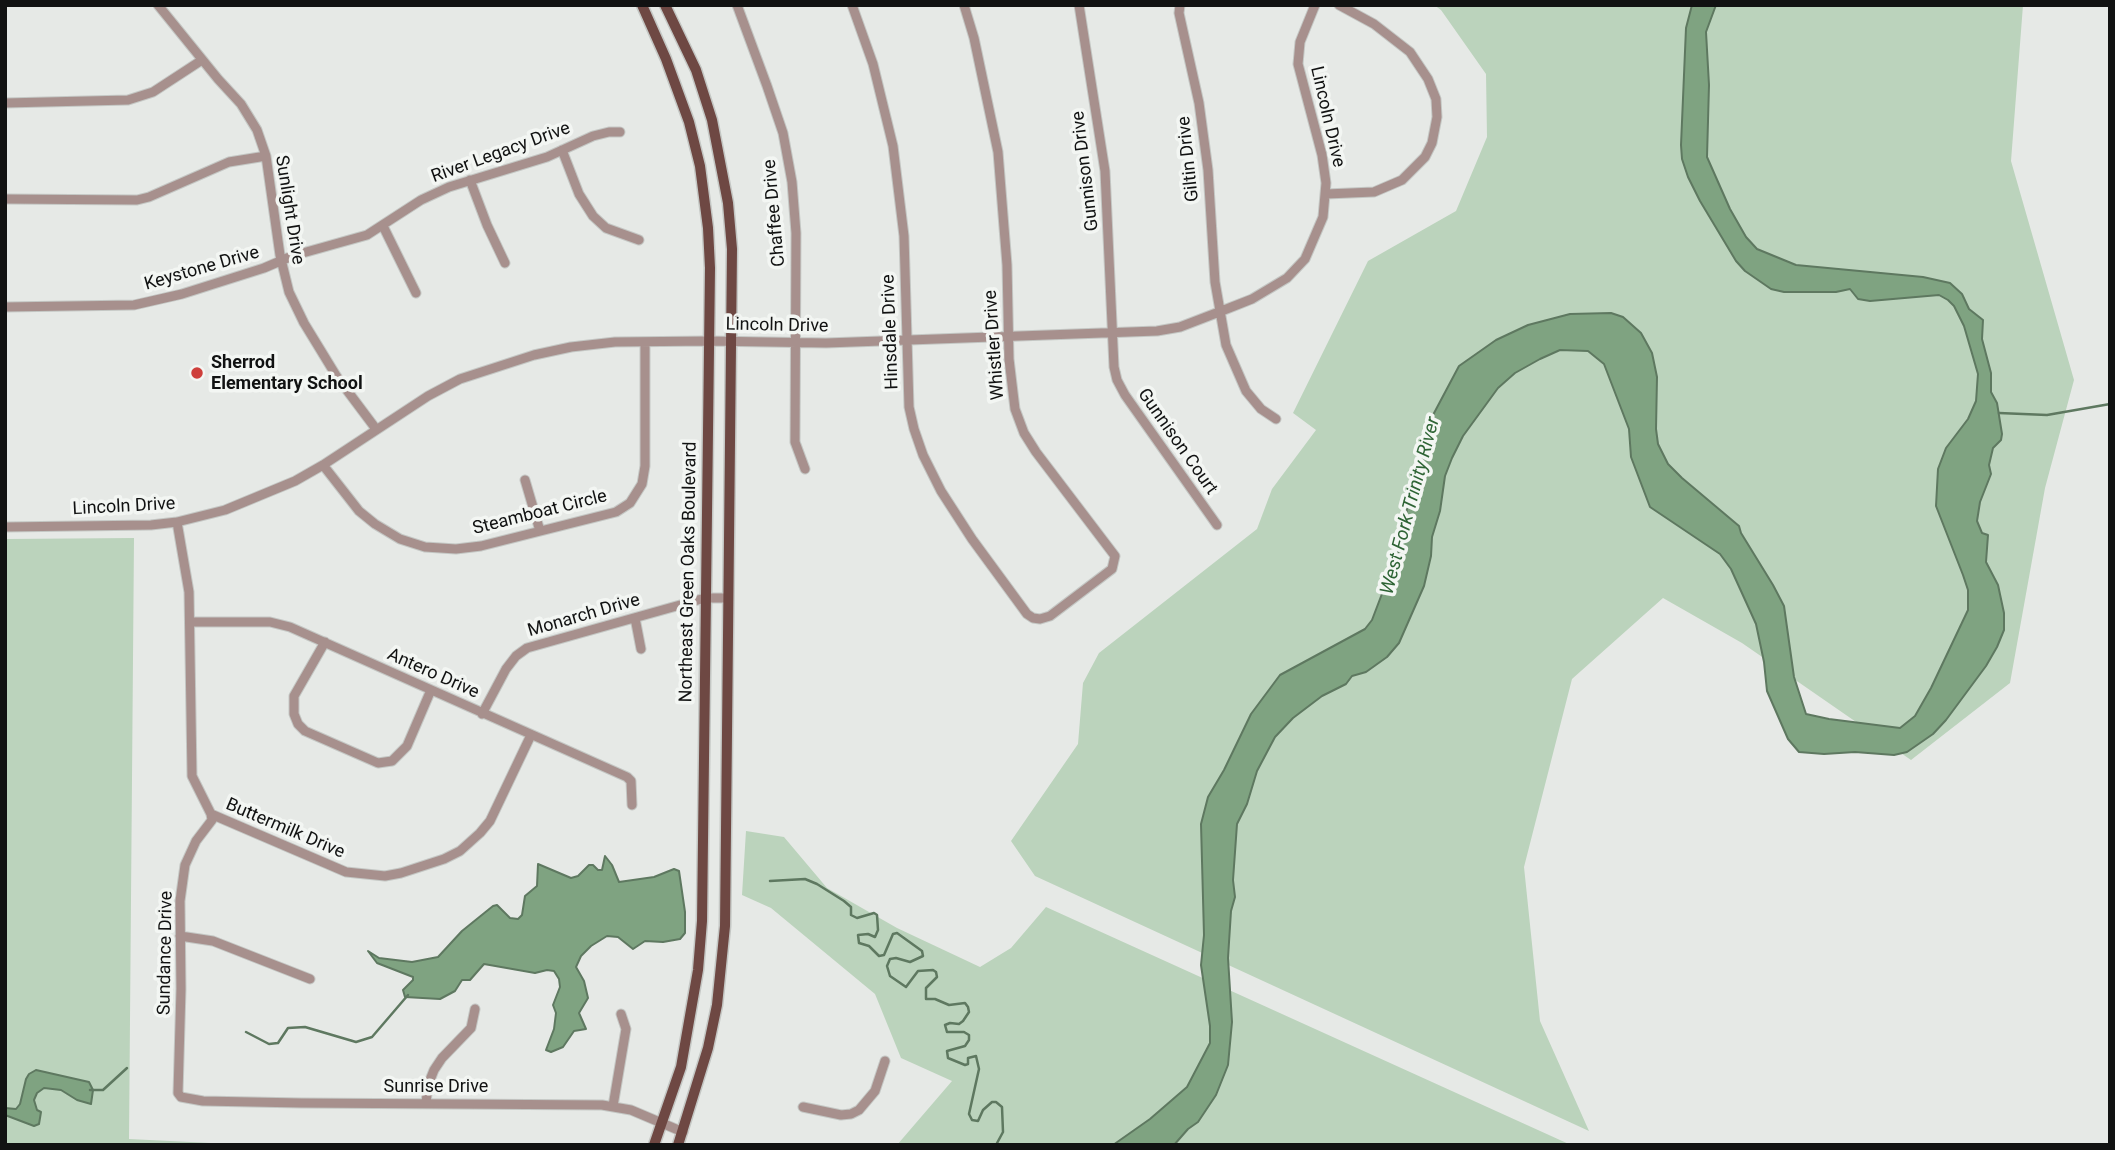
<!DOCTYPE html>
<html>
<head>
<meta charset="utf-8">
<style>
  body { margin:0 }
  #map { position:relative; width:2115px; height:1150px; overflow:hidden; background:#e6e9e6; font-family:Roboto,sans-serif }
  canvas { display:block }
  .frame { position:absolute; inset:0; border:7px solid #111212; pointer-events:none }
</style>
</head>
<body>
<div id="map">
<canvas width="2115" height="1150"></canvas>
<div class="frame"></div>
</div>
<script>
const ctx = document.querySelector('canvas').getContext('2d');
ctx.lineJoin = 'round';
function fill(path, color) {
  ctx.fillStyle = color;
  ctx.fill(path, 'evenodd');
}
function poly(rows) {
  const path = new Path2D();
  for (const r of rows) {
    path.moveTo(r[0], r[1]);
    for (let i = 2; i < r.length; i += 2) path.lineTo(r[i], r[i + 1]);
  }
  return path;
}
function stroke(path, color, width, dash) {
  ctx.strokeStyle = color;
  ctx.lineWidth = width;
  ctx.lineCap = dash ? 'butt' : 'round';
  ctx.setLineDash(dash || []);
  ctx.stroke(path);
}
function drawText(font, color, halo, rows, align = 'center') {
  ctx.font = font + ' Roboto,sans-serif';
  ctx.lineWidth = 7;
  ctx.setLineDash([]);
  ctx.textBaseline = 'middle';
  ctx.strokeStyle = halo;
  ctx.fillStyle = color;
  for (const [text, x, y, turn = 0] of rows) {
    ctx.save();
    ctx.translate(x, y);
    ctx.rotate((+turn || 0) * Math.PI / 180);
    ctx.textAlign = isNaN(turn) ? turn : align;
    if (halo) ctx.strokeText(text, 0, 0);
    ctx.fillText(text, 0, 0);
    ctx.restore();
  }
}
const green = poly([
  [1434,5,2023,5,2011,161,2074,380,2045,488,2010,683,1911,760,1742,643,1663,598,1572,679,1524,867,1540,1021,1589,1131,1035,876,1011,841,1078,744,1083,683,1099,653,1257,529,1272,489,1316,430,1293,413,1368,261,1456,211,1487,137,1486,74,1441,10],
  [134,538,129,1139,252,1145,5,1145,5,539],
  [746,831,784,837,827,888,897,928,980,967,1011,948,1046,907,1571,1145,897,1145,952,1081,901,1058,875,994,771,908,742,895]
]);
const water = poly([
  [1692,5,1716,5,1706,32,1709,85,1707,157,1730,209,1746,237,1757,249,1796,265,1923,277,1950,283,1962,294,1969,309,1983,320,1982,339,1991,373,1991,392,1997,403,2002,434,2001,440,1993,448,1989,465,1991,474,1980,502,1977,521,1982,533,1988,535,1986,562,1998,585,2004,613,2004,630,1997,647,1986,666,1946,720,1933,734,1907,752,1894,755,1855,752,1824,754,1799,752,1788,739,1767,691,1764,662,1756,624,1731,569,1720,554,1650,507,1631,457,1629,429,1604,364,1588,351,1560,350,1540,359,1515,373,1498,388,1463,436,1452,458,1445,476,1440,511,1432,537,1431,556,1424,586,1399,643,1387,657,1366,672,1352,676,1346,684,1322,696,1293,718,1275,737,1257,771,1247,804,1237,824,1233,880,1235,897,1231,911,1228,958,1232,1022,1228,1065,1216,1095,1198,1122,1188,1129,1174,1145,1113,1145,1150,1119,1187,1087,1210,1043,1210,1026,1201,965,1204,935,1201,824,1208,797,1224,770,1251,714,1280,675,1365,629,1372,620,1404,536,1409,490,1433,415,1459,366,1496,340,1528,325,1570,314,1611,313,1623,317,1641,333,1652,353,1657,377,1656,429,1658,444,1668,464,1682,478,1739,526,1741,533,1773,585,1784,606,1794,677,1806,714,1829,719,1900,728,1915,716,1931,688,1968,610,1968,590,1963,575,1936,506,1938,469,1946,448,1968,419,1976,401,1978,374,1964,326,1954,306,1948,300,1939,295,1870,301,1858,299,1850,289,1836,292,1784,292,1771,289,1745,271,1736,261,1700,201,1688,177,1682,159,1681,145,1686,28,1692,5],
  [605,856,612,865,619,882,654,877,674,869,679,871,685,912,685,933,680,939,663,942,645,941,633,949,618,937,607,936,591,946,581,956,576,967,584,981,588,998,579,1013,586,1029,574,1031,563,1047,551,1052,546,1050,554,1029,556,1013,553,1005,560,987,559,979,554,971,547,970,535,973,484,964,470,980,462,980,455,991,440,999,405,997,403,990,413,980,413,977,377,963,368,951,379,958,412,962,438,957,462,931,493,906,497,905,510,918,518,919,522,915,525,896,537,886,538,864,571,878,578,876,589,865,593,865,598,870,602,870,605,856],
  [36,1070,89,1082,93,1090,91,1104,77,1100,61,1090,44,1088,37,1093,34,1100,37,1110,41,1112,39,1124,34,1126,5,1115,5,1108,16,1109,20,1104,26,1079,29,1074,36,1070]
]);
const stream = poly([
  [1999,413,2047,415,2110,404],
  [770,881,805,879,817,884,844,901,851,907,851,915,857,918,874,913,877,915,878,930,875,937,868,934,858,935,859,943,869,946,879,956,884,955,893,934,897,933,922,951,923,956,910,962,896,958,890,959,887,966,890,976,906,987,918,971,933,970,936,972,937,977,926,988,926,999,935,999,949,1005,965,1003,968,1007,969,1012,963,1021,959,1024,950,1023,945,1025,947,1032,964,1032,969,1035,969,1040,965,1046,947,1051,948,1058,965,1065,968,1064,968,1058,976,1056,979,1069,969,1114,972,1120,978,1121,983,1110,992,1102,996,1102,1002,1107,1003,1132,996,1145],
  [246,1032,269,1044,278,1043,288,1028,305,1027,356,1042,372,1037,408,995],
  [90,1090,103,1090,127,1068]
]);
const minor = poly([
  [158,5,218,79,241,104,257,130,266,156,280,255,289,292,304,323,337,377,376,429],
  [737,5,767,86,783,133,792,182,796,233,795,442,805,469],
  [852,5,873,64,893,146,904,236,909,407,914,429,923,455,941,491,972,539,1027,614,1033,618,1040,619,1050,616,1112,569,1115,556,1036,452,1024,433,1015,409,1009,359,1007,265,998,152,974,38,964,5],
  [1079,5,1105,171,1114,367,1117,380,1125,395,1217,525],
  [1180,5,1179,13,1199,103,1208,170,1215,282,1226,345,1246,391,1261,409,1276,419],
  [5,103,128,100,153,92,202,60],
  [562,150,579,194,593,216,606,228,639,240],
  [470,180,487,225,505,263],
  [1326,194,1374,192,1402,180,1425,157,1432,143,1437,117,1436,99,1428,79,1410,52,1374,24,1339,5],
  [5,199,137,200,149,197,229,162,266,156],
  [383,226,416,293],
  [5,307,134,305,182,294,264,268,292,256,367,235,421,200,449,187,547,157,593,136,609,132,620,132],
  [323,465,359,511,375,524,400,539,425,547,456,549,481,546,616,512,630,503,642,484,645,466,645,342],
  [525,480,540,531],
  [177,522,189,592,192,776,211,814,346,872,385,876,401,873,444,859,460,851,480,833,490,821,531,735],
  [5,527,151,525,177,522,225,510,295,481,323,465,428,396,460,379,534,355,571,347,615,342,709,341,826,343,1157,331,1180,327,1219,312,1252,299,1287,278,1305,259,1323,217,1326,183,1322,155,1298,64,1300,42,1315,5],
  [635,618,641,649],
  [191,622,270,622,290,627,627,777,631,781,632,805],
  [325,642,294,696,294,714,298,724,305,731,378,763,392,761,407,746,431,690],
  [482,714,506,669,516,656,527,648,705,598,727,598],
  [211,814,212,820,196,841,185,865,180,901,181,989,178,1093,181,1097,203,1101,301,1103,602,1105,631,1110,683,1132],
  [180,936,213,941,310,979],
  [426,1103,428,1085,434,1070,442,1058,471,1028,475,1009],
  [613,1106,626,1029,621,1014],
  [803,1107,841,1115,851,1114,859,1110,875,1091,885,1061]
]);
const major = poly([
  [642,5,666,59,689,122,700,166,708,228,710,268,702,921,698,970,681,1067,654,1145],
  [665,5,696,70,712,120,728,203,732,249,725,926,717,1005,708,1048,678,1145]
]);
const markers = [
  [197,373,7,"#ce3f3b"]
];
const streetNames = [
  ["Lincoln Drive",1327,117,77],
  ["River Legacy Drive",501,153,-20],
  ["Giltin Drive",1189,159,-96],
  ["Gunnison Drive",1086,171,-97],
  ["Sunlight Drive",289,210,81],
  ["Chaffee Drive",775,213,-95],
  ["Keystone Drive",202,269,-16],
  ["Lincoln Drive",777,326,1],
  ["Hinsdale Drive",891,332,-92],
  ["Whistler Drive",995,345,-94],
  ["Gunnison Court",1177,442,55],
  ["Lincoln Drive",124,507,-3],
  ["Steamboat Circle",540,513,-14],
  ["Northeast Green Oaks Boulevard",689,572,-89],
  ["Monarch Drive",584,616,-16],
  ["Antero Drive",433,674,24],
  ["Buttermilk Drive",285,829,23],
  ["Sundance Drive",166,953,-89],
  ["Sunrise Drive",436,1087]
];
const poiNames = [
  ["Sherrod",211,363],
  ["Elementary School",211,384]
];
const waterNames = [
  ["West Fork Trinity River",1411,506,-75]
];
fill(green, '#bbd3bc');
fill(water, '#7fa381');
stroke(water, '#5e7860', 2);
stroke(stream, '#5e7860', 2.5);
stroke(minor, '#c4c7c4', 11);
stroke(major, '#c4c7c4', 13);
stroke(minor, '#a7908d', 9);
stroke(major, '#6e4843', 10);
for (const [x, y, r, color] of markers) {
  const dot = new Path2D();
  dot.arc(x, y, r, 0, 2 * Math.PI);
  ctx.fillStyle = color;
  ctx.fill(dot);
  stroke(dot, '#f3f6f3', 2.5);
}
drawText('18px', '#111212', '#f3f6f3', streetNames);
drawText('bold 18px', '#111212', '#f3f6f3', poiNames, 'left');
drawText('italic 19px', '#2e6435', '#f3f6f3', waterNames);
</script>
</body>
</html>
